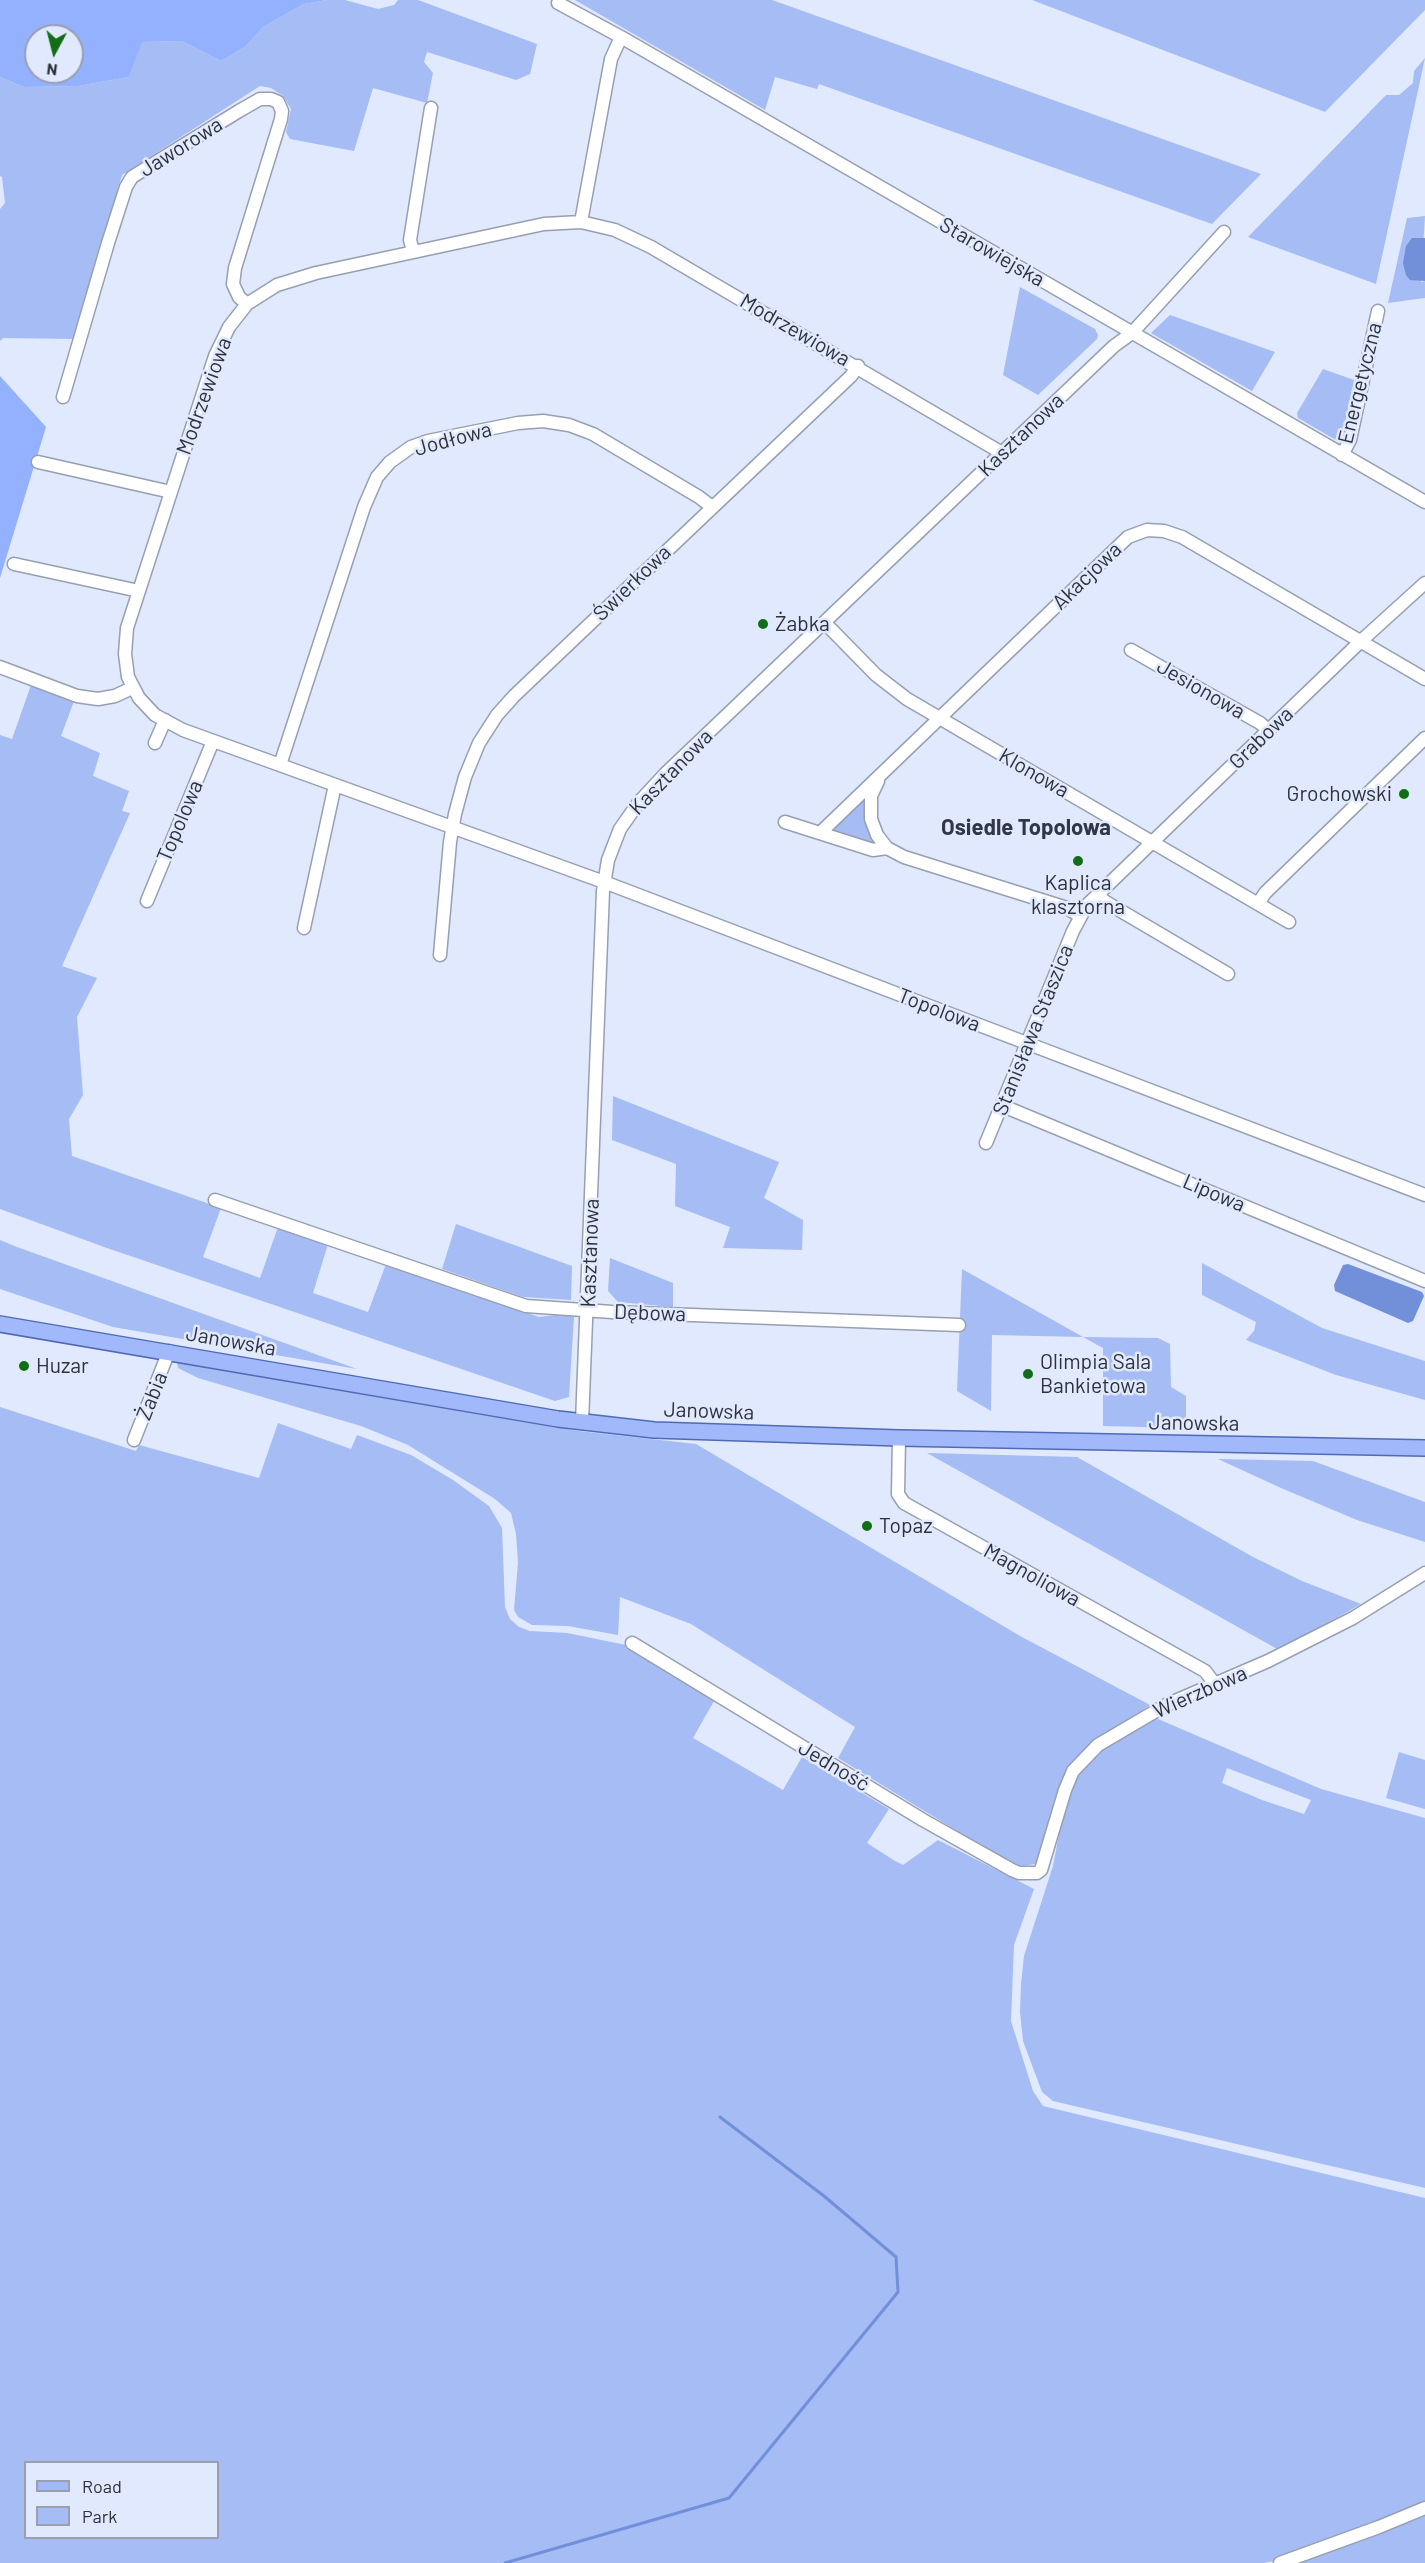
<!DOCTYPE html>
<html>
<head>
<meta charset="utf-8">
<style>
  body { margin:0 }
  #map { position:relative; width:1425px; height:2563px; overflow:hidden; background:#e0e9fd; font-family:Barlow,sans-serif }
  canvas { display:block }
  .legend { position:absolute; left:24px; top:2461px; width:195px; height:78px; box-sizing:border-box; background:#e0e9fd; border:2px solid #999faf; margin:0; padding:8px 10px; list-style:none; font-size:18px; color:#2e3139 }
  .legend li { display:flex; align-items:center; gap:12px; height:30px }
  .legend b { width:30px; border:2px solid #999faf }
  .north { position:absolute; left:24px; top:24px; width:60px; height:60px; box-sizing:border-box; background:#e0e9fd; border:2px solid #999faf; border-radius:50%; rotate:187deg; font-size:16px; font-weight:700; line-height:24px; text-align:center; color:#2e3139 }
  .north::after { content:''; display:block; margin:auto; width:21px; height:27px; background:#126d17; clip-path:polygon(50% 0,100% 100%,50% 72%,0 100%) }
</style>
</head>
<body>
<div id="map">
<canvas width="1425" height="2563"></canvas>
<ul class="legend">
<li><b style="height:8px;background:#a1b8fb"></b>Road</li>
<li><b style="height:16px;background:#a5bcf4"></b>Park</li>
</ul>
<div class="north">N</div>
</div>
<script>
const ctx = document.querySelector('canvas').getContext('2d');
ctx.lineJoin = 'round';
function fill(path, color) {
  ctx.fillStyle = color;
  ctx.fill(path, 'evenodd');
}
function poly(rows) {
  const path = new Path2D();
  for (const r of rows) {
    path.moveTo(r[0], r[1]);
    for (let i = 2; i < r.length; i += 2) path.lineTo(r[i], r[i + 1]);
  }
  return path;
}
function stroke(path, color, width, dash) {
  ctx.strokeStyle = color;
  ctx.lineWidth = width;
  ctx.lineCap = dash ? 'butt' : 'round';
  ctx.setLineDash(dash || []);
  ctx.stroke(path);
}
function drawText(font, color, halo, rows, align = 'center') {
  ctx.font = font + ' Barlow,sans-serif';
  ctx.lineWidth = 5;
  ctx.setLineDash([]);
  ctx.textBaseline = 'middle';
  ctx.strokeStyle = halo;
  ctx.fillStyle = color;
  for (const [text, x, y, turn = 0] of rows) {
    ctx.save();
    ctx.translate(x, y);
    ctx.rotate((+turn || 0) * Math.PI / 180);
    ctx.textAlign = isNaN(turn) ? turn : align;
    if (halo) ctx.strokeText(text, 0, 0);
    ctx.fillText(text, 0, 0);
    ctx.restore();
  }
}
const green = poly([
  [327,0,345,0,378,9,394,5,398,0,418,0,537,44,530,74,516,80,427,52,424,62,433,73,427,103,373,88,354,151,290,139,286,132,291,109,283,96,271,88,260,86,122,175,74,339,3,338,0,341,0,209,5,203,2,177,0,176,0,77,24,87,78,86,129,77,141,42,182,41,221,61,245,47,263,27,304,4],
  [575,0,772,0,1261,174,1212,224,819,84,817,89,775,77,765,110],
  [1032,0,1425,0,1425,10,1325,112],
  [1425,58,1376,284,1248,237,1386,95,1399,95,1413,83,1414,71],
  [1425,216,1421,282,1425,281,1425,298,1388,303,1407,218],
  [1020,287,1095,329,1098,335,1097,339,1038,395,1003,375],
  [1170,315,1275,352,1252,391,1151,333],
  [1323,369,1354,380,1341,443,1298,418,1297,413],
  [31,685,74,701,61,736,100,753,93,776,129,791,122,811,130,813,62,966,97,978,77,1017,83,1095,69,1119,72,1156,221,1208,203,1257,260,1278,278,1227,328,1244,313,1293,368,1312,386,1264,539,1317,563,1314,574,1317,569,1397,555,1401,107,1248,0,1209,0,735,12,739],
  [864,798,876,842,875,844,830,832,829,829],
  [613,1096,779,1162,764,1198,803,1220,802,1250,723,1248,730,1227,675,1206,676,1164,612,1140],
  [456,1224,572,1266,571,1300,523,1297,442,1269],
  [0,1240,17,1247,357,1369,113,1327,0,1289],
  [610,1258,673,1283,673,1307,618,1302,608,1291],
  [1202,1263,1322,1328,1425,1361,1425,1400,1336,1375,1246,1340,1254,1331,1256,1322,1202,1295],
  [962,1269,1083,1337,1158,1338,1170,1344,1171,1387,1186,1396,1186,1428,1103,1426,1103,1348,1083,1337,992,1335,991,1411,957,1391],
  [177,1362,579,1431,696,1444,1020,1636,1150,1705,1104,1736,1071,1765,1056,1795,1043,1856,1035,1864,1023,1866,1011,1864,838,1758,855,1727,691,1624,620,1597,618,1635,568,1626,532,1625,518,1617,514,1610,518,1563,516,1534,511,1513,495,1499,408,1445,361,1426,198,1378,178,1368],
  [0,1407,136,1451,139,1445,259,1478,278,1423,351,1449,357,1435,411,1455,453,1480,489,1506,502,1528,505,1607,510,1619,519,1627,530,1631,567,1633,626,1645,714,1701,693,1738,783,1790,802,1757,889,1809,867,1843,895,1861,903,1865,938,1840,1034,1889,1014,1945,1011,2021,1033,2091,1043,2106,1425,2198,1425,2503,1282,2559,1264,2563,0,2563],
  [26,2462,218,2462,218,2538,26,2538],
  [927,1453,1077,1457,1253,1557,1302,1581,1361,1604,1279,1650],
  [1218,1459,1313,1461,1425,1502,1425,1542,1357,1520,1281,1488],
  [1158,1719,1321,1789,1425,1818,1425,2188,1053,2101,1042,2092,1023,2041,1020,2012,1021,1984,1024,1956,1053,1866,1063,1813,1072,1782,1094,1753,1147,1721],
  [1227,1768,1311,1800,1304,1814,1262,1800,1222,1783],
  [1399,1752,1425,1760,1425,1809,1386,1798],
  [1425,2513,1425,2563,1288,2563]
]);
const forest = poly([
  [0,0,327,0,304,4,263,27,245,47,221,61,182,41,142,42,129,77,78,86,24,87,0,77],
  [36,36,72,36,72,72,36,72],
  [0,376,46,427,0,578]
]);
const water = poly([
  [1412,238,1425,238,1425,281,1410,280,1406,275,1403,263,1406,246],
  [1348,1264,1422,1292,1424,1296,1413,1321,1408,1323,1335,1291,1334,1285,1343,1265]
]);
const stream = poly([
  [505,2563,729,2498,898,2292,896,2257,824,2196,720,2117]
]);
const minor = poly([
  [558,3,621,37,1425,502],
  [581,222,611,59,621,37],
  [413,251,410,240,431,108],
  [63,397,108,243,126,187,132,177,239,111,260,99,271,99,278,102,282,111,281,119,235,268,233,284,239,297,247,304],
  [1002,453,651,247,615,230,581,222,544,224,316,273,277,285,247,304,229,327,215,356,127,628,125,654,128,677,139,698,155,715,183,730,604,882,1425,1195],
  [1342,455,1350,440,1378,311],
  [38,462,171,492],
  [14,564,139,591],
  [825,623,876,675,907,699,1289,922],
  [1131,650,1260,723,1268,730],
  [0,667,77,696,98,699,115,696,132,688],
  [155,743,165,720],
  [280,765,364,507,377,477,390,462,411,447,428,441,518,423,543,421,569,425,593,434,699,497,712,507],
  [878,781,871,796,871,819,877,835,887,848],
  [785,822,873,850,887,848,904,857,1067,908,1080,916],
  [820,833,1128,537,1147,530,1164,531,1182,537,1425,679],
  [1098,894,1104,901,1228,974],
  [147,901,213,741],
  [1258,904,1265,893,1425,738],
  [304,928,335,785],
  [440,955,450,842,455,814,465,777,479,743,497,715,514,696,851,376,858,366],
  [1003,1106,1425,1281],
  [986,1143,1073,931,1087,905,1361,641,1425,583],
  [215,1200,526,1306,612,1312,959,1325],
  [582,1422,603,891,608,860,620,829,639,802,665,774,1114,346,1132,333,1224,232],
  [899,1438,898,1494,904,1503,1205,1671,1215,1684],
  [134,1440,169,1351],
  [632,1643,923,1820,1012,1870,1019,1873,1037,1873,1041,1870,1065,1790,1073,1771,1098,1745,1166,1705,1268,1661,1353,1618,1425,1573],
  [1280,2563,1379,2527,1425,2508]
]);
const major = poly([
  [0,1324,558,1419,654,1430,899,1438,1425,1448]
]);
const markers = [
  [763,624,6,"#126d17"],
  [1404,794,6,"#126d17"],
  [1078,861,6,"#126d17"],
  [24,1366,6,"#126d17"],
  [1028,1374,6,"#126d17"],
  [867,1526,6,"#126d17"]
];
const streetNames = [
  ["Jaworowa",181,147,-32],
  ["Starowiejska",992,252,30],
  ["Modrzewiowa",795,330,30],
  ["Energetyczna",1360,383,-76],
  ["Modrzewiowa",204,396,-70],
  ["Kasztanowa",1021,435,-44],
  ["Jodłowa",453,439,-15],
  ["Akacjowa",1087,576,-44],
  ["Świerkowa",632,583,-44],
  ["Jesionowa",1201,689,30],
  ["Grabowa",1261,738,-44],
  ["Kasztanowa",671,772,-46],
  ["Klonowa",1034,773,30],
  ["Topolowa",180,821,-67],
  ["Topolowa",939,1010,21],
  ["Stanisława Staszica",1033,1030,-68],
  ["Lipowa",1214,1193,23],
  ["Kasztanowa",590,1253,-88],
  ["Dębowa",650,1313,2],
  ["Janowska",231,1341,10],
  ["Żabia",152,1396,-68],
  ["Janowska",709,1411,2],
  ["Janowska",1194,1423,1],
  ["Magnoliowa",1032,1575,29],
  ["Wierzbowa",1200,1692,-24],
  ["Jedność",834,1766,31]
];
const poiNames = [
  ["Żabka",775,624],
  ["Grochowski",1392,794,"right"],
  ["Kaplica",1078,883,"center"],
  ["klasztorna",1078,907,"center"],
  ["Olimpia Sala",1040,1362],
  ["Bankietowa",1040,1386],
  ["Huzar",36,1366],
  ["Topaz",879,1526]
];
const neighbourhoodNames = [
  ["Osiedle Topolowa",1026,828]
];
fill(green, '#a5bcf4');
fill(forest, '#93b1ff');
fill(water, '#728fda');
stroke(stream, '#728fda', 3);
stroke(minor, '#979fb1', 15);
stroke(major, '#506ab5', 18);
stroke(minor, '#fff', 12);
stroke(major, '#a1b8fb', 15);
for (const [x, y, r, color] of markers) {
  const dot = new Path2D();
  dot.arc(x, y, r, 0, 2 * Math.PI);
  ctx.fillStyle = color;
  ctx.fill(dot);
  stroke(dot, '#e0e9fd', 2);
}
drawText('21px', '#2e3139', '#e0e9fd', streetNames);
drawText('21px', '#2e3139', '#e0e9fd', poiNames, 'left');
drawText('bold 22px', '#303746', '#e0e9fd', neighbourhoodNames);
</script>
</body>
</html>
